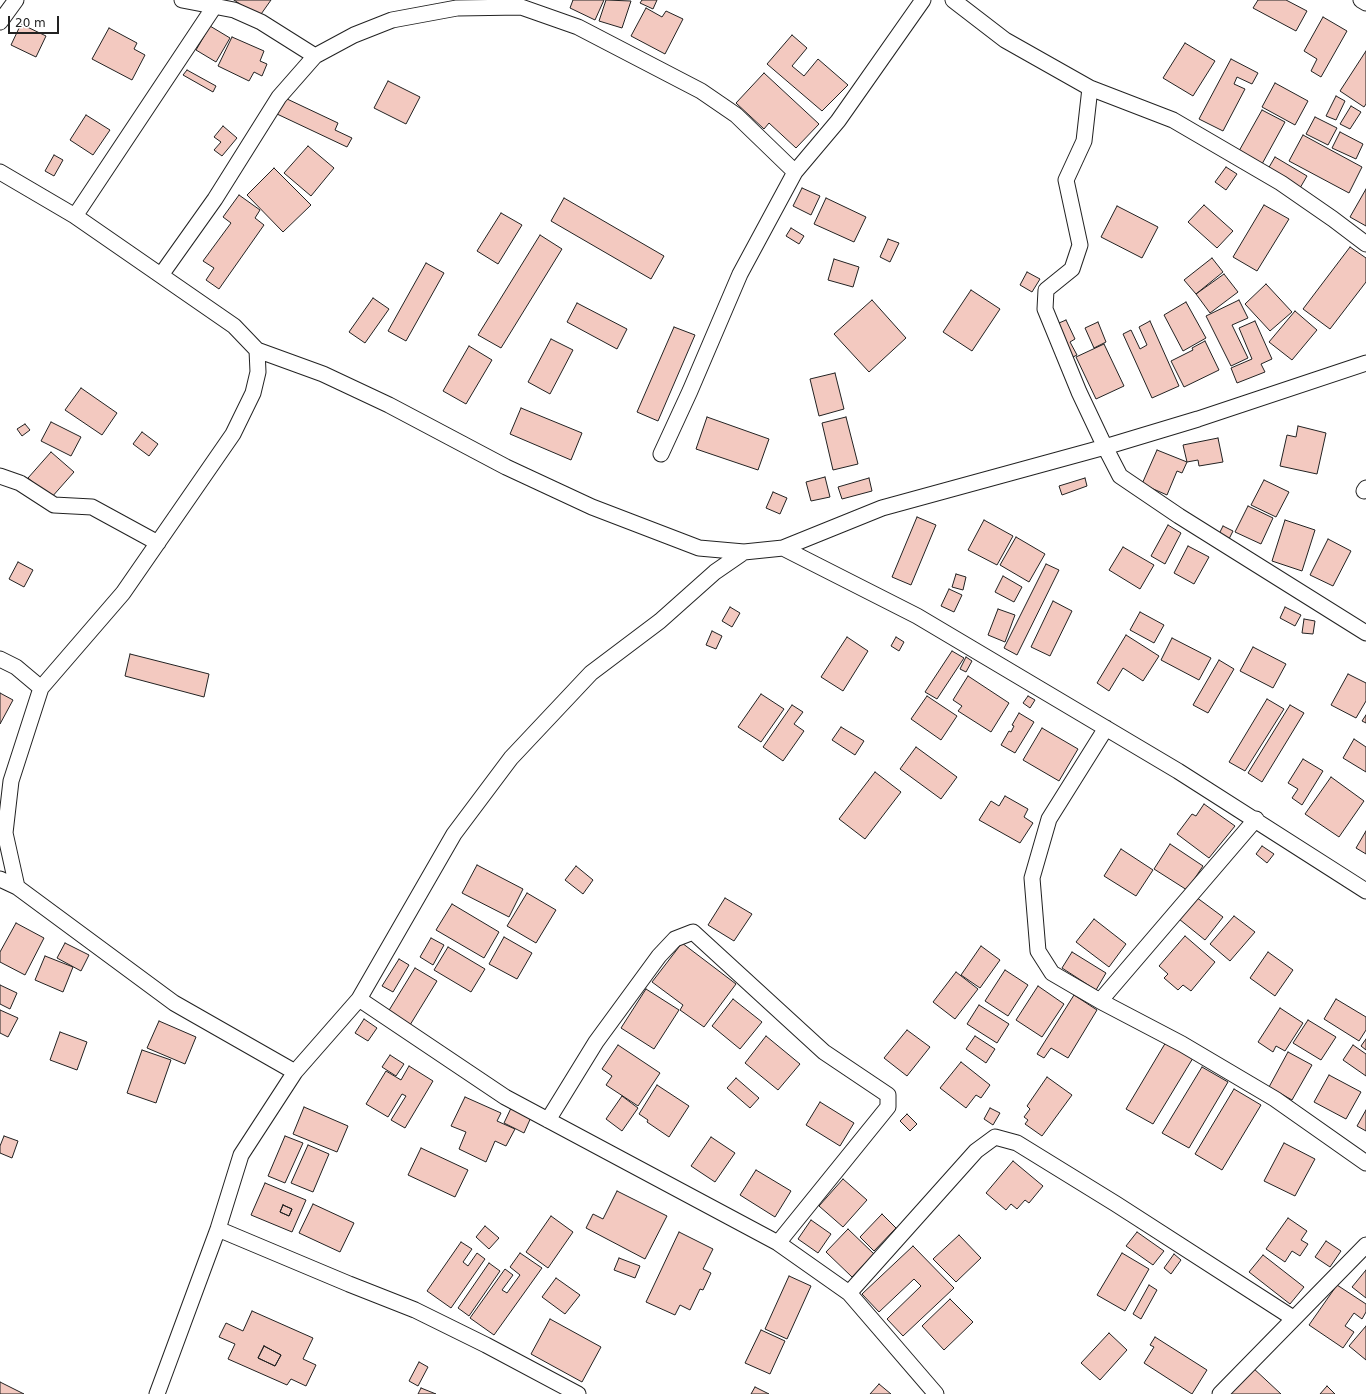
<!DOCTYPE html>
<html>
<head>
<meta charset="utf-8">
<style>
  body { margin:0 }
  #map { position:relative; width:1366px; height:1394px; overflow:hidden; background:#fff; font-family:"DejaVu Sans",sans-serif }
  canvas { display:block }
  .scale { position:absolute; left:8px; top:16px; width:51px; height:18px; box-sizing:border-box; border:2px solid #222; border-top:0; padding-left:5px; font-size:12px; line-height:14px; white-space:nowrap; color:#222; -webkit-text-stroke:3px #fff; paint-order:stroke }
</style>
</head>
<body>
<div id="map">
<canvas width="1366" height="1394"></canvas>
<div class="scale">20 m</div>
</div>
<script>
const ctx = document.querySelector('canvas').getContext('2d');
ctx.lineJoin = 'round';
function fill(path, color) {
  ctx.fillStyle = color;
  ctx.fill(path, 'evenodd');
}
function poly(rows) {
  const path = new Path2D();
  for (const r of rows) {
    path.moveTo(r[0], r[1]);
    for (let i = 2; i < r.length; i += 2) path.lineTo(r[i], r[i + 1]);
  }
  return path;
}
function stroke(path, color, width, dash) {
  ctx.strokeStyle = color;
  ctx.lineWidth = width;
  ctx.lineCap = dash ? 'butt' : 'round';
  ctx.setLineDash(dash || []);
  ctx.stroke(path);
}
const building = poly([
  [234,0,271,0,259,17,234,0],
  [573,0,604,0,595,20,570,8,573,0],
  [606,0,631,1,622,28,599,21,606,0],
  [642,0,657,0,653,9,640,3,642,0],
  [1258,0,1286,0,1307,11,1296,31,1253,8,1258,0],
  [646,8,662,17,666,11,683,19,665,54,631,36,646,8],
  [1323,17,1347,31,1321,77,1311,71,1317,59,1304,51,1323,17],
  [21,24,46,36,36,57,11,45,21,24],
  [210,26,230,38,216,62,196,50,210,26],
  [109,28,137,43,134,49,145,55,132,80,92,59,109,28],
  [792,35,807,48,792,66,804,76,818,59,848,85,822,111,767,64,792,35],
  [232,37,264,51,260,61,267,64,262,76,254,72,249,81,218,66,232,37],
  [1185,43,1215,61,1193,96,1163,78,1185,43],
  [1366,51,1366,104,1364,107,1340,91,1366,51],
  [1231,59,1258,73,1252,84,1237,77,1234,84,1245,89,1223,131,1199,119,1231,59],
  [187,70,216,86,213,92,183,75,187,70],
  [764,73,819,124,796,148,769,123,764,129,736,103,764,73],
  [388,81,420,97,406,124,374,108,388,81],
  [1275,83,1308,101,1295,125,1262,107,1275,83],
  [1336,96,1345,101,1336,120,1326,116,1336,96],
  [285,98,338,123,335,130,352,138,347,147,277,114,285,98],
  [1351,106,1361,112,1350,129,1340,124,1351,106],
  [1262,110,1285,122,1262,164,1239,151,1262,110],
  [86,115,110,130,93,155,70,140,86,115],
  [1315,117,1337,128,1328,145,1306,134,1315,117],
  [223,126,237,138,222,156,214,150,221,142,214,137,223,126],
  [1340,132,1363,144,1356,159,1332,148,1340,132],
  [1303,135,1362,167,1349,193,1289,161,1303,135],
  [308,146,334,168,311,196,284,173,308,146],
  [54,155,63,160,54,176,45,171,54,155],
  [1275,157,1307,176,1300,188,1268,169,1275,157],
  [1226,167,1237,174,1226,190,1215,182,1226,167],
  [274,168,311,205,283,232,247,195,274,168],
  [802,188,820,196,811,215,793,206,802,188],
  [1366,189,1366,226,1350,217,1366,189],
  [239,195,260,210,255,218,264,225,219,289,206,280,214,268,203,261,231,223,223,217,239,195],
  [564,198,664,256,651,279,551,221,564,198],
  [826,198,866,217,854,242,814,224,826,198],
  [1204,205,1233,231,1217,248,1188,222,1204,205],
  [1264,205,1289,219,1257,271,1233,257,1264,205],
  [1117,206,1158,227,1142,258,1101,237,1117,206],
  [501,213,522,225,498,264,477,251,501,213],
  [791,228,804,236,799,244,786,236,791,228],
  [540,235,562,249,501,348,478,335,540,235],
  [888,239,899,243,890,262,880,257,888,239],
  [1350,247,1366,258,1366,282,1330,329,1303,309,1350,247],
  [1212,258,1223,272,1196,294,1184,280,1212,258],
  [834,259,859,267,853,287,828,280,834,259],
  [426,263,444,273,406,341,388,331,426,263],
  [1027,272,1040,279,1032,292,1020,285,1027,272],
  [1224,274,1238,292,1210,313,1196,294,1224,274],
  [1266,284,1292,312,1270,331,1245,304,1266,284],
  [971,290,1000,309,972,351,943,332,971,290],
  [373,298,389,309,365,343,349,332,373,298],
  [872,300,906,338,869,372,834,334,872,300],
  [1239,300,1248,318,1232,325,1248,358,1231,366,1206,316,1239,300],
  [1186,302,1206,338,1183,351,1164,315,1186,302],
  [577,303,627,329,617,349,567,322,577,303],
  [1295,311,1317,330,1292,360,1269,342,1295,311],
  [1066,320,1075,339,1070,342,1077,355,1069,359,1052,326,1066,320],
  [1150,321,1179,386,1152,398,1123,334,1131,330,1140,349,1147,345,1139,327,1150,321],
  [1255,321,1272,359,1261,364,1265,372,1237,383,1231,368,1252,359,1239,328,1255,321],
  [1098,322,1106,342,1094,348,1085,328,1098,322],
  [674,327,695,335,658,421,637,412,674,327],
  [551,339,573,350,550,394,528,382,551,339],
  [1205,341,1219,370,1184,387,1171,361,1193,350,1192,348,1205,341],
  [1104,344,1124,386,1096,399,1076,357,1104,344],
  [469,346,492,360,466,404,443,391,469,346],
  [835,373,844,409,819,416,810,379,835,373],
  [81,388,117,413,102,435,65,410,81,388],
  [521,408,582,433,571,460,510,434,521,408],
  [707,417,769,439,758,470,696,449,707,417],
  [846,417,858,464,833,470,822,423,846,417],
  [51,422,81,437,71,456,41,441,51,422],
  [25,424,30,430,22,436,17,429,25,424],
  [1298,426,1326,433,1317,474,1280,466,1287,435,1296,437,1298,426],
  [142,432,158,444,149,456,133,444,142,432],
  [1218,438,1223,462,1199,466,1198,460,1187,462,1183,445,1218,438],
  [1157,450,1187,462,1182,473,1177,471,1167,495,1142,484,1157,450],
  [51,452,74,472,51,498,28,478,51,452],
  [825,477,830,497,811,501,806,482,825,477],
  [869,478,872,491,842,499,838,487,869,478],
  [1085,478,1087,486,1062,495,1059,486,1085,478],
  [1264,480,1289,492,1276,517,1251,505,1264,480],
  [773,492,787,498,780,514,766,508,773,492],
  [1248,506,1273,518,1261,544,1235,532,1248,506],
  [917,517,936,525,911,585,892,577,917,517],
  [984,520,1013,536,997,565,968,550,984,520],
  [1285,520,1315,530,1302,571,1272,561,1285,520],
  [1168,525,1181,533,1165,564,1151,556,1168,525],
  [1223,526,1233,531,1229,539,1219,534,1223,526],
  [1016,537,1045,554,1029,582,1000,565,1016,537],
  [1328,539,1351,551,1333,586,1310,575,1328,539],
  [1188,546,1209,557,1194,584,1174,573,1188,546],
  [1123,547,1154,565,1140,589,1109,570,1123,547],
  [18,562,33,570,24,587,9,579,18,562],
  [1046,564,1059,570,1017,655,1004,648,1046,564],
  [956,574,966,577,963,590,952,587,956,574],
  [1003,576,1022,587,1014,602,995,592,1003,576],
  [949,589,962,595,954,612,941,606,949,589],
  [1053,601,1072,611,1050,656,1031,647,1053,601],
  [730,607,740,613,732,627,722,621,730,607],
  [1285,607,1301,615,1295,626,1280,618,1285,607],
  [998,609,1015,615,1005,642,988,635,998,609],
  [1140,612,1164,625,1154,643,1130,630,1140,612],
  [1304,619,1315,621,1313,634,1302,633,1304,619],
  [712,631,722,636,716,649,706,645,712,631],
  [1126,635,1159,656,1143,681,1123,668,1109,691,1097,683,1126,635],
  [847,637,868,651,843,691,821,677,847,637],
  [896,637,904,642,899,651,891,646,896,637],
  [1172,638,1211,658,1199,680,1161,660,1172,638],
  [1253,647,1286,664,1273,688,1240,671,1253,647],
  [952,651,964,658,937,699,925,692,952,651],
  [130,654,209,674,204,697,125,676,130,654],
  [966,657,972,661,966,672,960,669,966,657],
  [1219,660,1234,669,1208,713,1193,705,1219,660],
  [1348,674,1366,683,1366,701,1356,718,1331,705,1348,674],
  [968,676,1009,703,991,732,958,711,962,706,953,700,968,676],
  [0,693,13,700,0,724,0,693],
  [761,694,784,709,761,742,738,727,761,694],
  [927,696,957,716,941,740,911,719,927,696],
  [1028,696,1035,700,1030,708,1023,703,1028,696],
  [1267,699,1284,709,1245,771,1229,762,1267,699],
  [792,705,803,712,794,724,804,731,783,761,763,747,792,705],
  [1290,705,1304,713,1262,782,1248,773,1290,705],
  [1019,713,1034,722,1015,753,1001,745,1009,731,1011,732,1014,726,1012,725,1019,713],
  [1366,715,1366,723,1362,721,1366,715],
  [841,727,864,741,855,755,832,740,841,727],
  [1042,728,1078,749,1059,781,1023,760,1042,728],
  [1354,739,1366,747,1366,772,1343,758,1354,739],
  [916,747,957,777,941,799,900,769,916,747],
  [1303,759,1323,771,1302,805,1292,798,1298,789,1288,783,1303,759],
  [875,772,901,792,865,839,839,819,875,772],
  [1331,777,1364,801,1339,837,1305,814,1331,777],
  [1005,796,1028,809,1024,817,1033,823,1020,843,979,820,991,801,999,806,1005,796],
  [1204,804,1235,826,1209,858,1177,834,1192,814,1196,816,1204,804],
  [1366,831,1366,854,1356,848,1366,831],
  [1170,844,1203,866,1187,890,1154,869,1170,844],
  [1262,846,1274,854,1267,863,1256,854,1262,846],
  [1121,849,1153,870,1136,896,1104,876,1121,849],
  [477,865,523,889,509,917,462,893,477,865],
  [576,866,593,880,583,894,565,880,576,866],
  [527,893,556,910,536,943,507,926,527,893],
  [1196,897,1223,917,1205,940,1179,919,1196,897],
  [725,898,752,914,734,941,708,925,725,898],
  [452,904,499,932,484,958,436,930,452,904],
  [1234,916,1255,932,1230,961,1210,944,1234,916],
  [1094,919,1126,944,1109,967,1076,942,1094,919],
  [16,923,44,938,25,975,0,962,0,952,16,923],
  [1185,936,1215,962,1191,991,1183,985,1178,990,1164,978,1168,974,1159,966,1185,936],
  [504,937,532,953,517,979,489,964,504,937],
  [431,938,444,945,433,965,420,957,431,938],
  [65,943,89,955,81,971,57,958,65,943],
  [682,943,736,984,704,1027,680,1010,683,1005,652,982,682,943],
  [981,946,1000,960,980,988,961,975,981,946],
  [448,947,485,969,471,992,434,970,448,947],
  [1072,952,1106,973,1096,990,1062,968,1072,952],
  [1268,952,1293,970,1275,996,1250,978,1268,952],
  [45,956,73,967,63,992,35,980,45,956],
  [399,959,409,965,393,992,382,986,399,959],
  [415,968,437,981,410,1025,388,1012,415,968],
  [1005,970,1028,985,1008,1016,985,1001,1005,970],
  [956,972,978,989,955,1019,933,1002,956,972],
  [0,985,17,993,10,1009,0,1004,0,985],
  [1038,986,1064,1004,1042,1037,1016,1020,1038,986],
  [646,989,679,1010,654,1049,621,1028,646,989],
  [1074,995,1097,1010,1068,1058,1051,1048,1044,1058,1037,1054,1074,995],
  [733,999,762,1022,740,1049,712,1026,733,999],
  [1336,999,1366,1017,1366,1030,1359,1041,1324,1019,1336,999],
  [979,1005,1009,1024,997,1043,967,1024,979,1005],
  [1280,1008,1303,1023,1285,1051,1276,1046,1273,1052,1258,1042,1280,1008],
  [0,1010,18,1018,8,1037,0,1033,0,1010],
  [364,1019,377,1028,368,1041,355,1033,364,1019],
  [1308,1020,1336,1037,1321,1060,1293,1043,1308,1020],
  [159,1021,196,1037,185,1064,147,1048,159,1021],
  [907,1030,930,1047,907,1076,884,1058,907,1030],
  [60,1032,87,1042,77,1070,50,1060,60,1032],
  [766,1036,800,1064,778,1090,745,1063,766,1036],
  [975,1036,995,1049,986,1063,966,1049,975,1036],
  [1366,1039,1366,1050,1361,1046,1366,1039],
  [1166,1042,1193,1058,1153,1124,1126,1109,1166,1042],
  [618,1045,660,1073,638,1106,606,1085,612,1076,602,1069,618,1045],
  [1353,1045,1366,1054,1366,1076,1343,1060,1353,1045],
  [142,1050,171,1060,156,1103,127,1093,142,1050],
  [1288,1052,1312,1065,1292,1100,1269,1087,1288,1052],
  [390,1055,404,1064,396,1076,382,1067,390,1055],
  [961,1062,990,1085,981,1098,976,1095,966,1108,940,1088,961,1062],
  [409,1066,433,1081,405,1128,391,1120,406,1096,402,1094,388,1117,366,1104,386,1071,401,1080,409,1066],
  [1202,1067,1228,1082,1189,1148,1162,1133,1202,1067],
  [1329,1075,1361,1092,1346,1119,1314,1102,1329,1075],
  [1047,1077,1072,1095,1042,1136,1025,1124,1028,1120,1024,1117,1030,1109,1027,1106,1047,1077],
  [736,1078,759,1098,750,1108,727,1088,736,1078],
  [657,1085,689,1106,669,1137,647,1122,648,1120,639,1114,657,1085],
  [1234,1089,1261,1105,1222,1170,1195,1154,1234,1089],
  [622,1096,638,1108,622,1131,606,1119,622,1096],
  [465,1097,501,1113,497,1121,515,1129,506,1146,495,1141,486,1162,459,1149,466,1132,451,1126,465,1097],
  [820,1102,854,1123,840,1146,806,1125,820,1102],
  [512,1106,532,1115,524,1133,504,1123,512,1106],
  [304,1107,348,1126,337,1152,293,1134,304,1107],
  [990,1108,1000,1113,993,1125,984,1119,990,1108],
  [1366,1110,1366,1131,1357,1126,1366,1110],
  [907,1114,917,1124,910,1131,900,1121,907,1114],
  [4,1136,18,1141,12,1158,0,1153,0,1146,4,1136],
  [285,1136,303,1143,285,1183,268,1176,285,1136],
  [711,1137,735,1153,715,1182,691,1166,711,1137],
  [1284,1143,1315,1159,1295,1196,1264,1181,1284,1143],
  [308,1145,329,1154,313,1192,291,1183,308,1145],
  [421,1148,468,1170,455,1197,408,1175,421,1148],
  [1013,1161,1043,1186,1029,1203,1025,1200,1017,1209,1011,1204,1006,1210,986,1193,1013,1161],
  [756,1170,791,1191,775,1217,740,1195,756,1170],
  [843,1179,867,1200,843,1227,819,1206,843,1179],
  [265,1183,306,1200,292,1232,251,1215,265,1183],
  [283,1205,292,1209,289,1216,280,1212,283,1205],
  [617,1191,667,1216,645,1259,586,1228,593,1214,603,1219,617,1191],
  [313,1204,354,1223,340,1252,299,1233,313,1204],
  [283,1205,292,1209,289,1216,280,1212,283,1205],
  [882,1214,896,1228,874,1251,860,1237,882,1214],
  [551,1216,573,1232,548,1268,526,1252,551,1216],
  [1288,1218,1307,1231,1301,1240,1308,1244,1300,1256,1292,1251,1285,1262,1266,1249,1288,1218],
  [811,1220,831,1234,818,1253,798,1239,811,1220],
  [485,1226,499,1238,489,1249,476,1237,485,1226],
  [848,1229,874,1254,852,1277,826,1252,848,1229],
  [679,1232,713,1249,703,1269,711,1273,703,1290,700,1289,690,1310,680,1305,675,1315,646,1302,679,1232],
  [1137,1232,1164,1251,1153,1265,1126,1246,1137,1232],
  [959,1235,981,1258,956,1282,933,1259,959,1235],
  [1326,1241,1341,1251,1330,1267,1315,1257,1326,1241],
  [461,1242,472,1249,463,1262,468,1266,477,1253,485,1259,451,1308,427,1291,461,1242],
  [913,1246,954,1288,903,1336,887,1319,921,1286,914,1279,879,1312,862,1294,913,1246],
  [520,1253,542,1268,494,1335,470,1318,505,1269,513,1275,502,1290,507,1293,520,1275,510,1267,520,1253],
  [1122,1253,1149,1269,1125,1311,1097,1295,1122,1253],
  [1174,1254,1181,1260,1171,1274,1164,1268,1174,1254],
  [1263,1255,1304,1287,1290,1304,1249,1272,1263,1255],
  [619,1258,640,1266,635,1278,614,1270,619,1258],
  [489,1263,500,1271,469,1316,458,1308,489,1263],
  [1366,1270,1366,1298,1352,1287,1366,1270],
  [789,1276,811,1286,787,1339,765,1329,789,1276],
  [556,1278,580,1295,565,1314,542,1297,556,1278],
  [1149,1285,1157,1290,1141,1319,1133,1314,1149,1285],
  [1337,1285,1366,1304,1366,1312,1362,1319,1354,1313,1345,1326,1354,1332,1343,1348,1309,1325,1337,1285],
  [950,1299,973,1322,944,1350,922,1326,950,1299],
  [252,1311,313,1338,303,1359,316,1365,306,1386,291,1379,287,1385,228,1359,235,1344,219,1337,226,1323,243,1331,252,1311],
  [264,1346,281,1355,275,1366,258,1358,264,1346],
  [550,1319,601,1347,582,1382,531,1354,550,1319],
  [1366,1326,1366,1360,1349,1346,1366,1326],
  [761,1330,785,1341,770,1374,745,1363,761,1330],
  [1109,1333,1127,1350,1100,1380,1081,1363,1109,1333],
  [1155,1337,1207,1370,1192,1394,1144,1363,1154,1347,1150,1345,1155,1337],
  [264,1346,281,1355,275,1366,258,1358,264,1346],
  [419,1362,428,1367,418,1386,409,1381,419,1362],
  [1252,1367,1281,1394,1232,1394,1229,1391,1252,1367],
  [0,1382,24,1394,0,1394,0,1382],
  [879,1384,891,1394,870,1394,879,1384],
  [1327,1386,1335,1394,1320,1394,1327,1386],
  [755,1387,769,1394,751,1394,755,1387],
  [421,1388,436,1394,418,1394,421,1388]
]);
const street = poly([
  [182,0,234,10,261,22,315,56],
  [953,0,1005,40,1090,88,1173,120,1281,183,1333,219,1366,244],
  [1361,0,1366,3],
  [0,22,16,0],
  [1090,88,1084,141,1066,180,1080,245,1072,269,1046,290,1045,309,1079,392,1105,447,1120,476,1179,516,1366,633],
  [0,172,75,216,234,326,257,350,323,374,389,405,506,467,592,507,699,548,744,552],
  [75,216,214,7],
  [161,275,215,199,279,97,315,56,354,35,392,20,457,8,521,7,578,27,701,91,736,115,795,172],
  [257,350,258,372,253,393,233,434,123,593,41,688,11,781,5,833,17,887,174,1003,295,1072],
  [661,454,690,391,740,274,795,172,838,121,923,0],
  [0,476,20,483,54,505,92,507,158,543],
  [1364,491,1366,488],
  [783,548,917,616,1178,771,1366,891],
  [0,659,16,667,41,688],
  [1106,728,1049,819,1032,878,1038,951,1052,973,1100,1001,1182,1044,1275,1099,1366,1163],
  [0,879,17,887],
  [359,999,505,1097,778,1243,849,1293,936,1394],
  [1100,1001,1256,819],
  [548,1120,596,1042,659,956,675,939,693,932,824,1052,888,1095,888,1107,778,1243],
  [218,1229,349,1284,415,1310,486,1345,578,1394],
  [849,1293,976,1151,995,1137,1017,1143,1116,1204,1293,1318],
  [157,1394,218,1229,241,1155,295,1072,359,999,454,834,511,758,591,673,660,621,715,572,744,552,783,548,882,508,1105,447,1198,419,1366,363],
  [1220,1394,1366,1245]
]);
fill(building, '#f3c9c0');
stroke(building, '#222', 1);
stroke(street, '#222', 17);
stroke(street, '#fff', 15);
</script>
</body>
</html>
